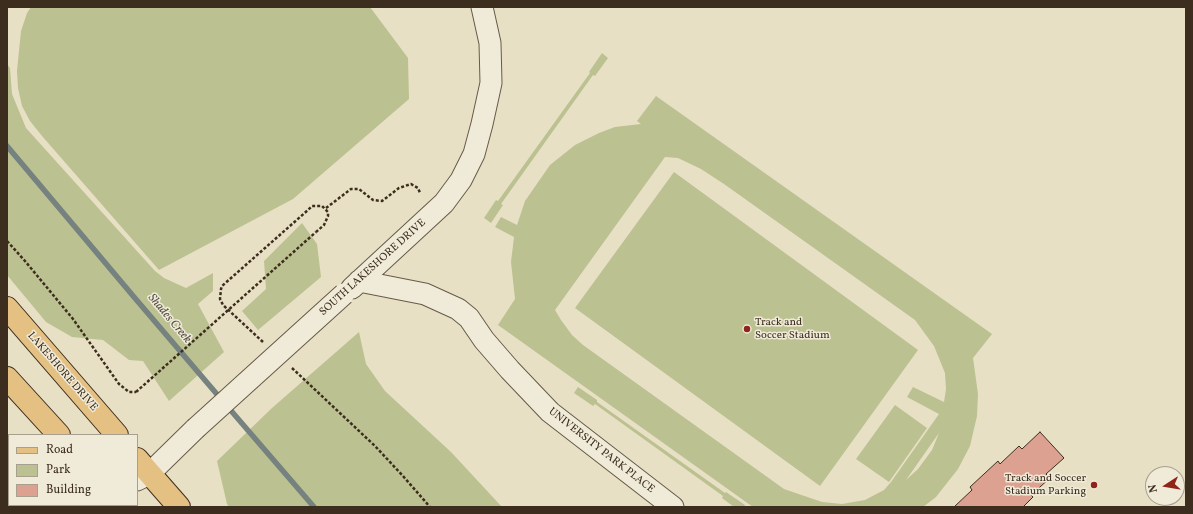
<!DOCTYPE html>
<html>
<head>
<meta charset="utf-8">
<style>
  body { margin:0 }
  #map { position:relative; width:1193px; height:514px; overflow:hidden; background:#e8e0c4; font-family:Vollkorn,serif }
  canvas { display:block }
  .frame { position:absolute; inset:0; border:8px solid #3c2d1e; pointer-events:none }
  .legend { position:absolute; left:8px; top:434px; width:130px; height:72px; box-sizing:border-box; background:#f0ebd9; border:1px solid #a89f8e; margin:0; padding:5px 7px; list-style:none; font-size:12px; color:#3c2d1e }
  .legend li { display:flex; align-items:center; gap:8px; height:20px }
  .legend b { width:20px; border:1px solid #a89f8e }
  .north { position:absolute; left:1145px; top:466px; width:40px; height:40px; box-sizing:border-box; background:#f0ebd9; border:1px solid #a89f8e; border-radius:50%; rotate:258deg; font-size:11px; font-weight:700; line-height:16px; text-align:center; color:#3c2d1e }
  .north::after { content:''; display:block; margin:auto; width:14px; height:18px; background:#8f2418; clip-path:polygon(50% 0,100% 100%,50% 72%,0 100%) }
</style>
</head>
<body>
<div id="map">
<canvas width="1193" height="514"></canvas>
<div class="frame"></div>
<ul class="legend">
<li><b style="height:5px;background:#e4c082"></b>Road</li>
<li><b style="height:11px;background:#bbc190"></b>Park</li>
<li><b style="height:11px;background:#dda191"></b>Building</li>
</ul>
<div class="north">N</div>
</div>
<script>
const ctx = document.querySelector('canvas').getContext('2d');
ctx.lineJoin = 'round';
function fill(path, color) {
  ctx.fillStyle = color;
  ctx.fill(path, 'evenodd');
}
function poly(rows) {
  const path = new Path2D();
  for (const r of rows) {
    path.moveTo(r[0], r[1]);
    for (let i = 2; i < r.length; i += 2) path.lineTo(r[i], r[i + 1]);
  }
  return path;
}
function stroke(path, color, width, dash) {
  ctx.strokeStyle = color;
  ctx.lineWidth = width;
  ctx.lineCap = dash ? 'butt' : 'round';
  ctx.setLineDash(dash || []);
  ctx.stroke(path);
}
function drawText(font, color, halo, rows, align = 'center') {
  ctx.font = font + ' Vollkorn,serif';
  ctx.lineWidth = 3;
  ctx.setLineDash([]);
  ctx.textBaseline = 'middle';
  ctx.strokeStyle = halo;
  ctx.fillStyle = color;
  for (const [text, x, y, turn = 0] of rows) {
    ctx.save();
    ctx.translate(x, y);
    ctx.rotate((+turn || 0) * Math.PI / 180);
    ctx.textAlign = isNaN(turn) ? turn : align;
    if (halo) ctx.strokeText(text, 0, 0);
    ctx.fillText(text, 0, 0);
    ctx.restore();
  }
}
const green = poly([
  [31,7,370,7,408,58,409,99,293,199,159,270,42,136,30,121,22,106,18,88,17,71,21,31,27,13],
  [602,53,608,58,595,76,593,75,501,204,503,205,491,223,484,218,496,200,498,201,590,73,589,72],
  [7,64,10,68,12,94,26,128,155,271,164,278,186,288,213,273,213,291,198,304,224,352,169,401,143,361,129,360,103,340,72,337,46,322,7,275],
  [656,96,992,334,973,358,978,394,977,416,970,446,958,469,936,497,923,507,753,507,498,325,515,299,511,262,514,237,495,227,501,217,517,225,525,201,550,165,575,145,599,133,615,127,641,124,637,121],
  [665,157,678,158,701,169,724,184,915,320,934,346,945,373,946,389,944,402,913,387,907,397,939,414,891,482,884,490,865,500,842,504,822,502,784,489,583,345,572,335,561,320,555,310],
  [939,433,932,450,918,469,906,480],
  [674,172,918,350,820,486,575,308],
  [302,223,317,244,321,277,258,330,242,311,266,289,264,261],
  [359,332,366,364,385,391,451,452,502,507,229,507,227,504,217,461,272,408],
  [578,387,597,400,597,402,725,493,726,492,745,505,744,507,734,507,722,498,723,496,595,404,593,406,574,393],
  [895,405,927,428,889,482,856,459]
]);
const stream = poly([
  [7,146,134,297,221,399],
  [227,406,314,507]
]);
const building = poly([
  [1040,432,1064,458,1046,474,1050,478,1031,495,1033,497,1023,507,954,507,972,490,970,487,998,461,1000,464,1019,446,1022,449,1040,432]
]);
const path = poly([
  [326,208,351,189,359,189,373,200,382,201,399,188,411,184,418,188,420,193],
  [7,241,25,261,73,319,119,384,129,392,136,392],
  [263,342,223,305,220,299,221,289,222,286,308,210,312,206,322,206,328,212,328,216,324,225,316,232],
  [292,368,375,446,403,476,430,507]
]);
const minor = poly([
  [359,281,425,294,458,309,469,318,484,340,510,370,550,412,673,507],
  [352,288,444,203,461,180,474,154,482,124,491,83,490,43,482,7],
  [137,480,149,474,195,429],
  [93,507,95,505]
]);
const major = poly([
  [7,308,117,435],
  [7,378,59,435],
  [137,459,179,507],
  [122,505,123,507]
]);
const pathBridge = poly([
  [136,392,316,232]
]);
const minorBridge = poly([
  [195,429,344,294]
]);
const markers = [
  [747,329,4,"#8f2418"],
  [1094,485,4,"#8f2418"]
];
const streetNames = [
  ["SOUTH LAKESHORE DRIVE",373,268,-42],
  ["LAKESHORE DRIVE",62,372,49],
  ["UNIVERSITY PARK PLACE",601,451,38]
];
const poiNames = [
  ["Track and",755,323],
  ["Soccer Stadium",755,336],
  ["Track and Soccer",1086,479,"right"],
  ["Stadium Parking",1086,492,"right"]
];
const waterNames = [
  ["Shades Creek",169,319,50]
];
fill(green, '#bbc190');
stroke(stream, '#76827f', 5.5);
fill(building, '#dda191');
stroke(building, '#3c2d1e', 1);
stroke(minor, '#675a48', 23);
stroke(major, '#3c2d1e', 24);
stroke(path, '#3c2d1e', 2.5, [3, 2]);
stroke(minor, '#f0ebd9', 21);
stroke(major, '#e4c082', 22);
stroke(minorBridge, '#675a48', 23, []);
stroke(pathBridge, '#3c2d1e', 2.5, [3, 2]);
stroke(minorBridge, '#f0ebd9', 21);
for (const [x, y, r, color] of markers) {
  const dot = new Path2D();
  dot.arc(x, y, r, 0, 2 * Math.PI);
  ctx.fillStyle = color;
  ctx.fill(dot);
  stroke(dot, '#f0ebd9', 1.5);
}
drawText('11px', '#3c2d1e', '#f0ebd9', streetNames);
drawText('11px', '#3c2d1e', '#f0ebd9', poiNames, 'left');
drawText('italic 12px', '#545046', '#f0ebd9', waterNames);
</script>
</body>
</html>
